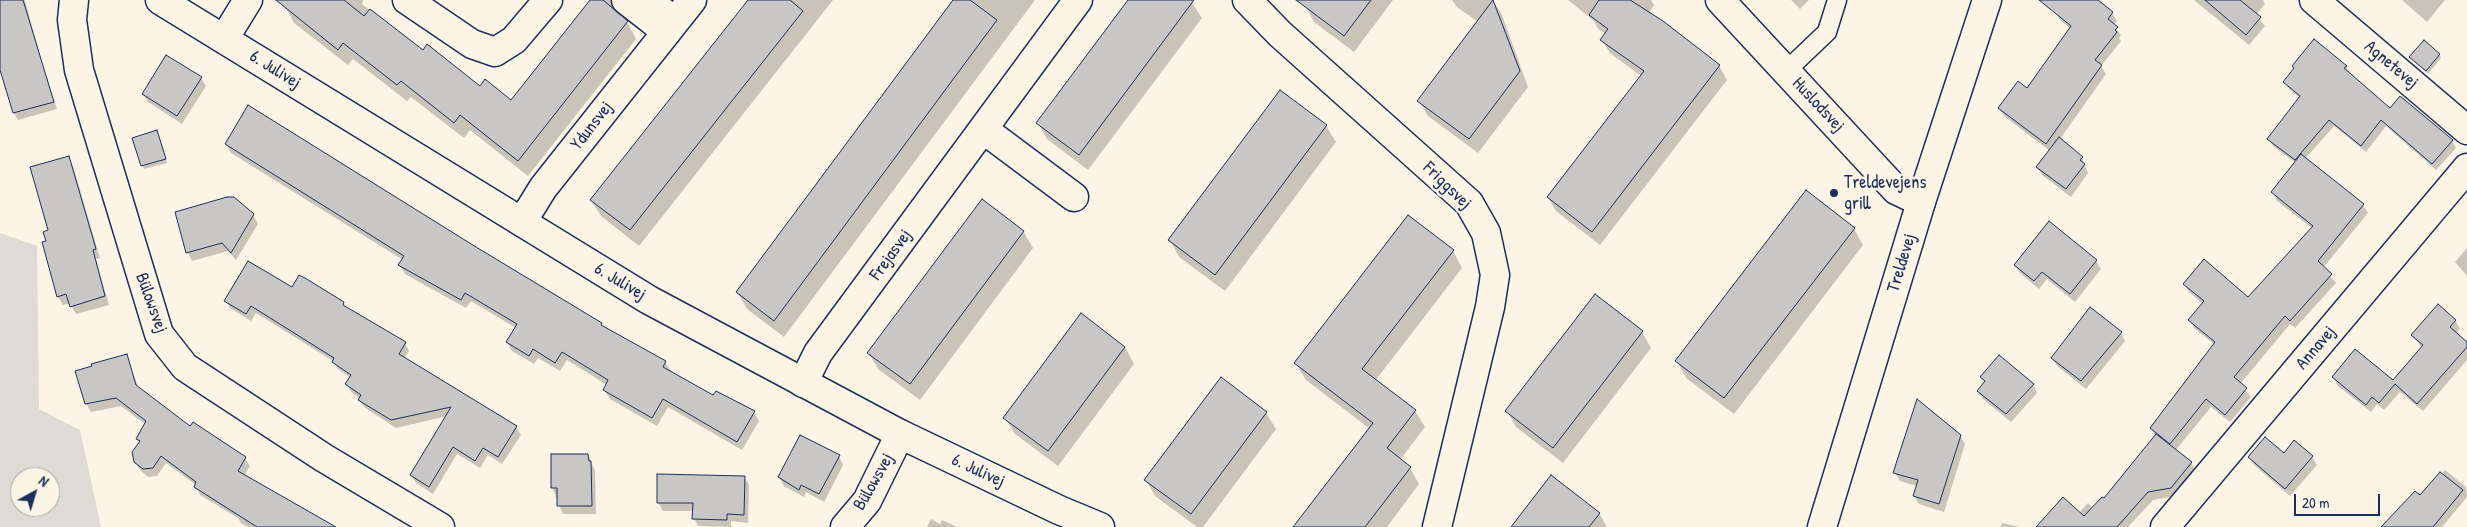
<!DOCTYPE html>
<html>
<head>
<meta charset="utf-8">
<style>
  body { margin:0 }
  #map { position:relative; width:2467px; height:527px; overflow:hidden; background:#fcf5e5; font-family:"Patrick Hand",sans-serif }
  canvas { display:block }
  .north { position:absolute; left:10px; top:467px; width:50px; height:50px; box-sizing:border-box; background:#fcf5e5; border:1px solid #a2a6af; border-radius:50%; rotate:39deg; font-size:14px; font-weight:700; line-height:20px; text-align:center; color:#1b2f5e }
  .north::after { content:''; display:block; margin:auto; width:18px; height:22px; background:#1b2f5e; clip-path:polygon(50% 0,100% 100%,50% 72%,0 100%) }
  .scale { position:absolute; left:2294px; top:494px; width:86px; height:22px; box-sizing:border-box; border:2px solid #1b2f5e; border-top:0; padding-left:6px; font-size:15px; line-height:18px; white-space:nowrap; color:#1b2f5e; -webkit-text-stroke:4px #fcf5e5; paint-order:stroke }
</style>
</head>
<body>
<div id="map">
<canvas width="2467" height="527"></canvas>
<div class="north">N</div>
<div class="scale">20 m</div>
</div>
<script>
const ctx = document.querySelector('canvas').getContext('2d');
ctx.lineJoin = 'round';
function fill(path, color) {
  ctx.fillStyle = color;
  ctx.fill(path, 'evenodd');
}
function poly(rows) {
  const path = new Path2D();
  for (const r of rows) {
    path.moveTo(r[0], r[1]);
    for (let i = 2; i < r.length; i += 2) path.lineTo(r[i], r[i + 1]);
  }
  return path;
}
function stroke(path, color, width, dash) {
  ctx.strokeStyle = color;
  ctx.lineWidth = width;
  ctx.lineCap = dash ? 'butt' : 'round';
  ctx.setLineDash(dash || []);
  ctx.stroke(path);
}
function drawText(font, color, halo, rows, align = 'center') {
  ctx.font = font + ' "Patrick Hand",sans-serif';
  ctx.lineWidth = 5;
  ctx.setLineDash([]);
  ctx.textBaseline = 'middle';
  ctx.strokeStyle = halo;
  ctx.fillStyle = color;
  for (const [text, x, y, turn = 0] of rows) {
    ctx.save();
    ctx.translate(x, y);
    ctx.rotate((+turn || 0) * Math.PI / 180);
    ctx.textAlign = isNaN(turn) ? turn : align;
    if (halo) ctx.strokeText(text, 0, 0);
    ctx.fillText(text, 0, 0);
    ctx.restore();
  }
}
const green = poly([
  [0,233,37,246,39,409,80,430,101,527,0,527],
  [20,477,50,477,50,507,20,507]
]);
const shadow = poly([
  [0,0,25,0,43,67,57,109,18,120,14,113,0,62],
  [290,0,363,0,362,4,423,52,480,88,511,102,591,0,651,0,622,8,619,15,627,22,636,39,528,176,470,130,464,138,411,97,407,101,353,59,348,65,294,23,285,6],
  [749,0,833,0,639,246,601,216,591,200],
  [953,0,1035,0,784,337,747,309,737,292],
  [1129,0,1190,0,1202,18,1088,170,1047,139,1038,123],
  [1309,0,1393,0,1354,52,1314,22,1305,5],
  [1452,0,1493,0,1502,15,1528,87,1478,153,1428,116,1419,101,1478,22,1457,7],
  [1568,0,1651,0,1654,5,1648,14,1719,66,1727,80,1600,245,1556,211,1548,198,1641,76,1610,53,1602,40,1606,34,1598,29,1594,21],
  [1791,0,1809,0,1800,9],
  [2066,0,2096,0,2112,13,2117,21,2113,25,2121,35,2119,38,2121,41,2101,66,2106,74,2060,139,2082,158,2088,173,2071,197,2042,175,2037,167,2050,151,2004,116,1999,108,2027,89,2071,29,2060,20,2056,12],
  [2194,0,2263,0,2265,4,2256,15,2265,26,2249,45],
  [2402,0,2445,0,2427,22],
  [2439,54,2441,58,2428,74,2410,57],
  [2346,67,2350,73,2390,110,2452,141,2456,148,2436,170,2386,126,2366,152,2334,126,2305,159,2363,205,2368,213,2323,268,2336,283,2295,328,2290,324,2240,384,2251,397,2230,422,2211,407,2175,451,2191,463,2196,471,2175,496,2153,500,2128,527,2038,527,2079,513,2088,503,2093,508,2104,500,2156,436,2151,428,2215,345,2194,328,2190,320,2203,304,2189,292,2185,284,2249,299,2312,228,2277,201,2273,192,2296,163,2273,146,2269,139,2300,98,2289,89,2285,82],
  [201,78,206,86,182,124,148,102,143,94],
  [1326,126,1336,142,1225,291,1179,257,1170,240],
  [159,136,167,163,144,169,142,165],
  [226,144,475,249,601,324,603,328,665,362,671,371,714,397,754,412,759,421,742,450,668,407,657,426,610,399,604,390,607,385,567,360,560,371,538,358,534,364,512,351,507,342,516,328,471,301,466,308,405,274,400,265,403,260,231,153],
  [69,157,73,166,100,258,96,259,109,305,76,314,70,303,63,305,58,297,43,243,48,242],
  [176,213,253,215,258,224,236,260,228,251,192,261,188,253],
  [2050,223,2096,261,2101,269,2075,302,2047,279,2039,289,2020,273,2015,265],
  [1854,229,1863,245,1734,414,1686,378,1677,361],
  [1023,231,1033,248,920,400,878,369,869,353],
  [2467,248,2467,276,2455,262],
  [1453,251,1462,268,1375,381,1415,411,1425,427,1400,460,1410,468,1419,484,1387,527,1295,527,1370,429,1306,380,1296,364],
  [293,289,343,303,347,309,405,343,409,351,404,359,516,427,521,435,502,464,488,455,480,468,457,454,433,494,416,483,411,475,447,416,396,428,364,407,360,399,351,392,347,384,351,378,338,369,333,361,256,313,251,321,230,308,226,301],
  [2455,320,2460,329,2456,333,2467,343,2467,360,2423,411,2400,392,2384,410,2377,404,2371,412,2338,386,2333,377,2393,382,2422,348,2412,335],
  [1642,332,1651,348,1563,463,1516,427,1507,411],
  [2121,333,2125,341,2086,389,2057,366,2053,358],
  [1125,347,1134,364,1058,466,1015,434,1005,418],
  [127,355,138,388,190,427,245,458,250,466,244,476,335,527,248,527,241,523,238,518,200,495,196,485,166,463,157,476,148,477,140,470,135,462,140,443,137,439,145,424,121,406,91,412,86,404],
  [1982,377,2033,385,2037,393,2011,422,1983,399,1978,391,1985,383],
  [1221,379,1266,413,1276,429,1203,527,1197,527,1155,496,1146,480],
  [1960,436,1965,444,1944,512,1919,504,1914,496,1917,486,1900,481,1895,473],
  [588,455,595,471,596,514,563,514,552,487],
  [2284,455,2312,457,2317,465,2290,496,2254,465,2249,457],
  [839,456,843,465,824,502,806,492,804,497,784,486,779,477],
  [2445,470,2466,487,2467,497,2442,527,2395,527],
  [744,477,749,485,748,523,731,521,731,527,698,526,694,518,694,511,663,511,658,502],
  [1599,513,1607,527,1512,527],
  [931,519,940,524,942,520,957,527,927,527],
  [2002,523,2020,527,2001,527]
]);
const building = poly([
  [0,0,23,0,54,102,13,113,0,70,0,0],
  [276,0,344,0,364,16,370,9,423,50,427,44,480,86,485,79,511,100,590,0,603,0,628,21,518,161,460,115,454,123,401,81,397,85,343,43,338,50,276,0],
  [748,0,790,0,803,11,630,230,590,200,748,0],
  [953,0,970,0,997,20,774,321,736,292,953,0],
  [1128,0,1194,0,1079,155,1036,123,1128,0],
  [1296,0,1371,0,1344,36,1296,0],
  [1493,0,1520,71,1469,139,1417,101,1493,0],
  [1599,0,1630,0,1663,21,1720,65,1592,232,1547,197,1644,71,1600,40,1608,29,1589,15,1599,0],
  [2039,0,2098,0,2113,12,2108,19,2118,27,2115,30,2117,32,2095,60,2102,65,2046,144,1998,108,2018,81,2027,88,2071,26,2039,0],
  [2205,0,2240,0,2261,17,2246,35,2205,0],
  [2314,39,2347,66,2344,68,2390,108,2400,96,2453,140,2432,164,2381,120,2361,146,2329,120,2295,160,2267,139,2300,96,2283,82,2294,68,2292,66,2314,39],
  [2424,40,2440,54,2426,71,2409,57,2424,40],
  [166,55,202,77,177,116,142,94,166,55],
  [1280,90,1327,125,1215,275,1168,240,1280,90],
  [248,105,476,247,602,323,601,325,666,361,663,367,713,395,716,391,755,411,737,442,663,399,652,418,603,390,608,380,562,352,555,363,533,349,529,356,506,342,517,324,465,293,461,300,398,265,404,256,225,144,248,105],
  [157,130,166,159,141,166,132,138,157,130],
  [2059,137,2083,157,2080,160,2085,164,2066,189,2036,167,2059,137],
  [2301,154,2364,204,2318,261,2332,274,2290,321,2285,316,2234,377,2247,388,2225,415,2206,399,2170,444,2150,428,2215,342,2188,320,2204,301,2183,284,2204,259,2248,297,2313,226,2271,192,2301,154],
  [69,156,96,249,93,250,105,296,70,307,66,294,57,297,42,242,46,241,43,232,48,230,30,167,69,156],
  [1806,190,1855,228,1724,398,1675,361,1806,190],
  [227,197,234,197,254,214,231,253,222,243,186,253,175,212,227,197],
  [982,199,1024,231,910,384,867,353,982,199],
  [1408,215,1454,250,1362,369,1416,410,1387,448,1411,467,1365,527,1293,527,1373,423,1294,363,1408,215],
  [2049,221,2097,260,2070,294,2042,272,2034,281,2014,265,2049,221],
  [248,261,292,287,299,275,305,278,344,302,343,305,406,342,399,354,517,426,498,457,483,448,475,461,453,447,429,487,410,475,451,407,391,420,358,400,361,395,345,384,351,375,332,362,334,358,251,306,246,314,224,301,248,261],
  [1595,294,1643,331,1553,448,1505,411,1595,294],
  [2438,304,2456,320,2450,327,2467,342,2467,347,2417,404,2395,384,2379,403,2372,397,2366,405,2332,377,2355,349,2393,380,2423,345,2411,335,2438,304],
  [2090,307,2122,332,2081,381,2051,358,2090,307],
  [1081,313,1125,347,1048,451,1003,418,1081,313],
  [127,354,136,385,190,426,193,422,246,457,238,471,336,527,257,527,194,487,196,482,161,456,153,468,143,469,134,462,132,452,140,441,136,439,146,421,116,398,85,404,75,371,92,366,91,364,127,354],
  [1999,355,2034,384,2006,414,1977,391,1985,381,1980,377,1999,355],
  [1221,377,1267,412,1191,514,1144,480,1221,377],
  [1917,399,1961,435,1939,504,1913,496,1918,480,1893,473,1917,399],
  [2156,434,2192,462,2171,488,2148,492,2117,527,2036,527,2063,497,2084,516,2102,497,2104,498,2156,434],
  [800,435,840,455,819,494,801,485,799,490,778,477,800,435],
  [2265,437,2284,453,2294,440,2313,456,2285,489,2248,457,2265,437],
  [551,454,588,454,589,461,591,461,592,506,557,506,557,488,551,488,551,454],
  [2440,472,2463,490,2433,527,2381,527,2415,491,2420,495,2440,472],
  [657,474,745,476,744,515,727,514,727,520,692,519,693,503,657,503,657,474],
  [1551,475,1600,513,1589,527,1511,527,1551,475]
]);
const service = poly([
  [656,0,678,18],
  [1786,71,1827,32,1837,0]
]);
const minor = poly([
  [74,0,72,20,79,70,159,334,185,367,324,458,440,527],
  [407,0,472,44,495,52,514,40,548,0],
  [626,0,667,32],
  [1247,0,1280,34,1469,203,1486,233,1495,275,1490,307,1437,527],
  [1720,0,1896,190,1921,202],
  [2314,0,2467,130],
  [224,39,248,0],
  [983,129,1074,197],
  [522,222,543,188,692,0],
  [803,383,818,353,1078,0],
  [845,527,867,501,900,434],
  [2165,527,2467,168]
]);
const tertiary = poly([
  [160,0,649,300,900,434,1059,510,1100,527],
  [1822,527,1921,202,1987,0]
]);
const markers = [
  [1834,193,5,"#1b2f5e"]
];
const streetNames = [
  ["Agnetevej",2391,65,40],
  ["6. Julivej",275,70,32],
  ["Huslodsvej",1818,105,47],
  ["Ydunsvej",592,126,-52],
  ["Friggsvej",1447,186,44],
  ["Frejasvej",891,255,-54],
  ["Treldevej",1902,263,-73],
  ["6. Julivej",620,282,31],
  ["Bülowsvej",151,303,70],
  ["Annavej",2316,348,-50],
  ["6. Julivej",978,471,25],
  ["Bülowsvej",874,482,-60]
];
const poiNames = [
  ["Treldevejens",1844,183],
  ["grill",1844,204]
];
fill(green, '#dfdbd4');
fill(shadow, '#0003');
fill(building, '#c8c7c6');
stroke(building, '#1b2f5e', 1);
stroke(service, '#1b2f5e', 21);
stroke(minor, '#1b2f5e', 31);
stroke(tertiary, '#1b2f5e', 31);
stroke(service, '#fcf5e5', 18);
stroke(minor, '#fcf5e5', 28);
stroke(tertiary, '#fcf5e5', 28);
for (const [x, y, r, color] of markers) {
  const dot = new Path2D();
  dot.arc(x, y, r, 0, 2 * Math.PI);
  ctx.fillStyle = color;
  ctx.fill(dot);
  stroke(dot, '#fcf5e5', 2);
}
drawText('18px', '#1b2f5e', '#fcf5e5', streetNames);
drawText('18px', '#1b2f5e', '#fcf5e5', poiNames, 'left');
</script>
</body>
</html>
